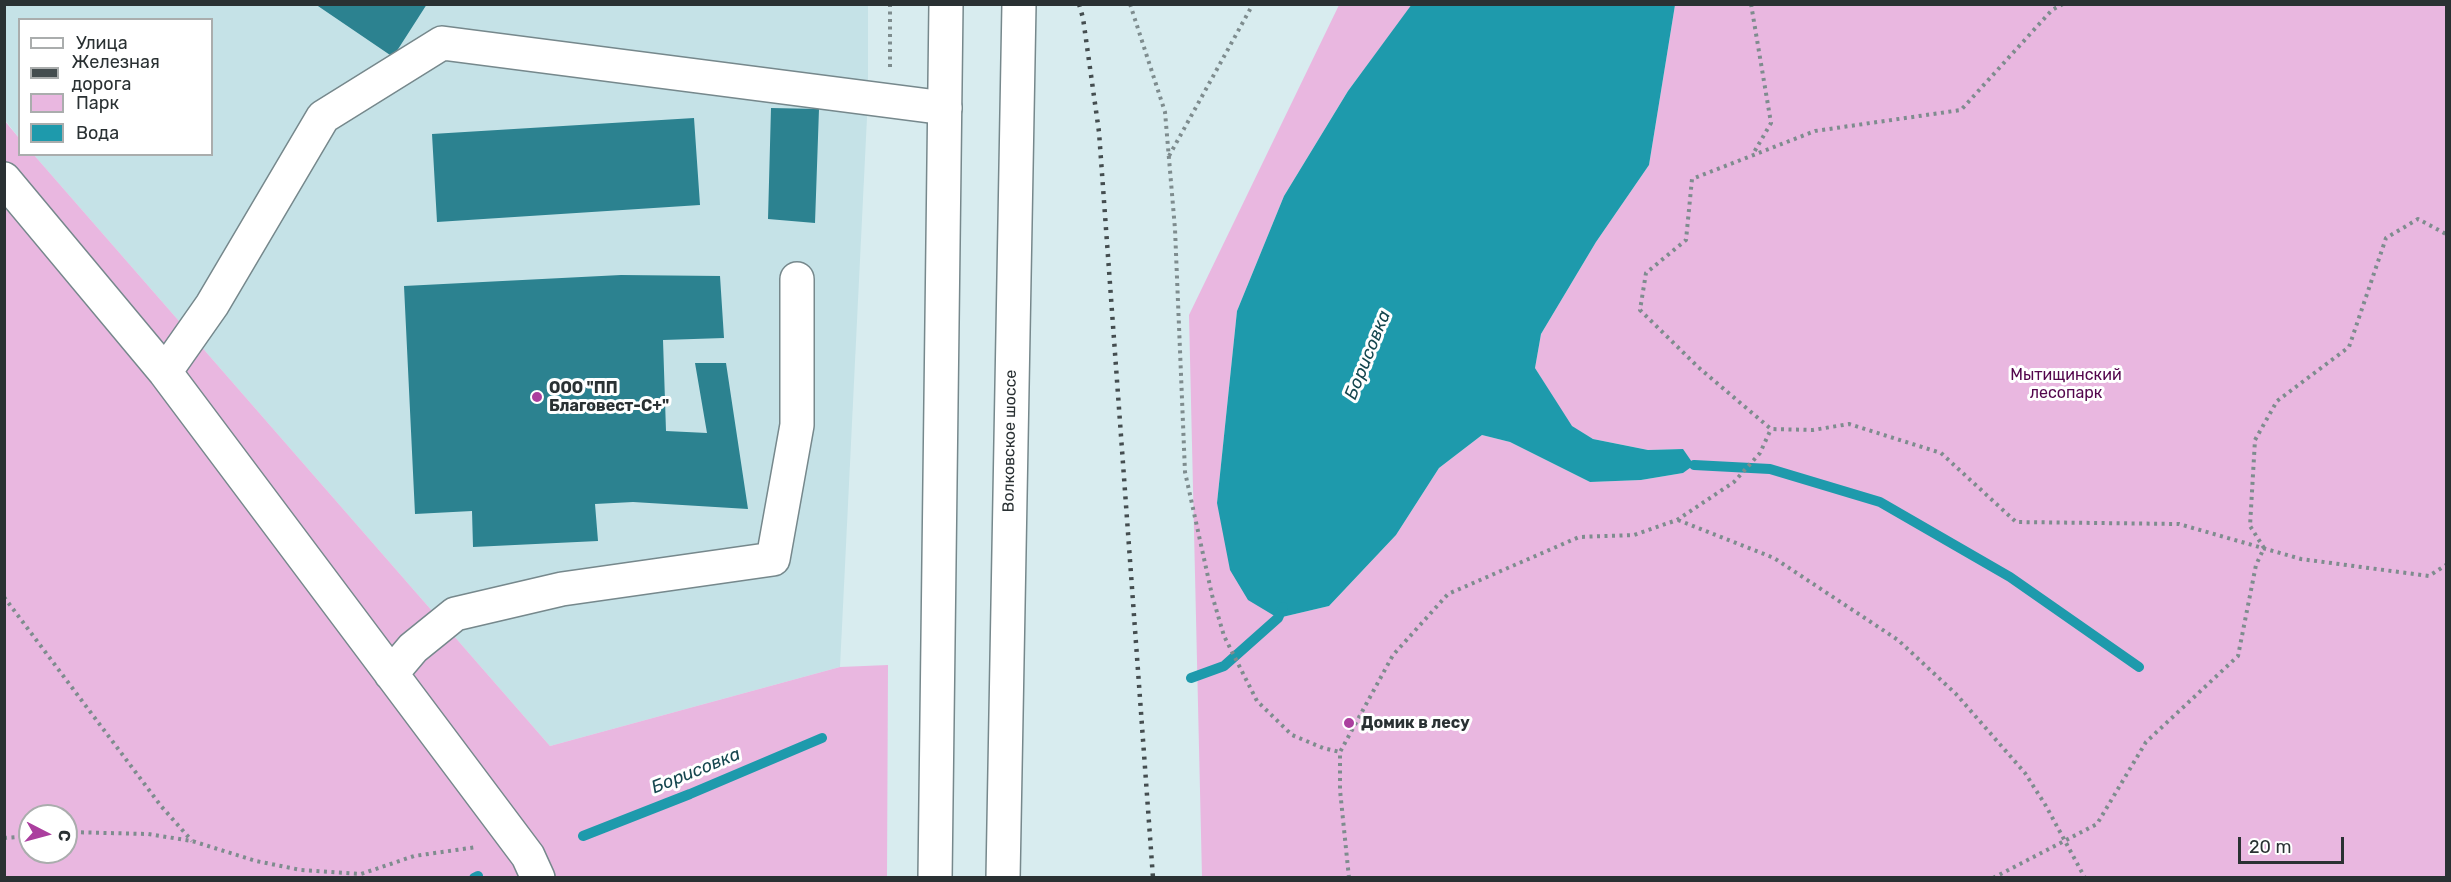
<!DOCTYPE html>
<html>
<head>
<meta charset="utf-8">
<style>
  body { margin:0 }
  #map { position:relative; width:2451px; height:882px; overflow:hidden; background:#d8ecef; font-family:Rubik,sans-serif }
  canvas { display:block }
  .frame { position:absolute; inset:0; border:6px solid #2a3133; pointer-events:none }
  .legend { position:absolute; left:18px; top:18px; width:195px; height:138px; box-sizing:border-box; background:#fff; border:2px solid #aaadad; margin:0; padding:8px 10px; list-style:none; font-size:18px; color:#2a3133 }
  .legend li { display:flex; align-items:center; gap:12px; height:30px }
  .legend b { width:30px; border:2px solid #aaadad }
  .north { position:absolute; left:18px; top:804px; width:60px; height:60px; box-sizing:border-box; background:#fff; border:2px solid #aaadad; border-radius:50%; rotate:96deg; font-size:16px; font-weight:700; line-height:24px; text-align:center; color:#2a3133 }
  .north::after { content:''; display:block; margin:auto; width:21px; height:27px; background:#ab3e9e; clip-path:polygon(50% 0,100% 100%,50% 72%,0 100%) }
  .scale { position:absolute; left:2238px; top:837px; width:106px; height:27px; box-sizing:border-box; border:3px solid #2a3133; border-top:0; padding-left:8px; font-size:18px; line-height:21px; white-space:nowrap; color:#2a3133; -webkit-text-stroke:4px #fff; paint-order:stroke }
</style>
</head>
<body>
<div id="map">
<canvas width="2451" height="882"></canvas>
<div class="frame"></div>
<ul class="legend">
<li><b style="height:8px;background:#fff"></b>Улица</li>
<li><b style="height:8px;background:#444d4f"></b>Железная дорога</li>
<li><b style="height:16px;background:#e9b7e0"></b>Парк</li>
<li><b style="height:16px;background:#1e9aac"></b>Вода</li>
</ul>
<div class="north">С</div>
<div class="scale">20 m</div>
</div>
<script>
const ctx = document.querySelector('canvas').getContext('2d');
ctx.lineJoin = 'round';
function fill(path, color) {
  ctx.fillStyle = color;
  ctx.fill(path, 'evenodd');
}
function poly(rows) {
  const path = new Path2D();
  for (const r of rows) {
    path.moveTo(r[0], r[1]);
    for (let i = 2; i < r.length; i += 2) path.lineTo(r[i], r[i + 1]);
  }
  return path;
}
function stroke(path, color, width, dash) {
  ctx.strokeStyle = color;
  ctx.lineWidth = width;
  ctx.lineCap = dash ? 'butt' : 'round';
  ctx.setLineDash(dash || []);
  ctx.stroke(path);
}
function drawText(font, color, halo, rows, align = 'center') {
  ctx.font = font + ' Rubik,sans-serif';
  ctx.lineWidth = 6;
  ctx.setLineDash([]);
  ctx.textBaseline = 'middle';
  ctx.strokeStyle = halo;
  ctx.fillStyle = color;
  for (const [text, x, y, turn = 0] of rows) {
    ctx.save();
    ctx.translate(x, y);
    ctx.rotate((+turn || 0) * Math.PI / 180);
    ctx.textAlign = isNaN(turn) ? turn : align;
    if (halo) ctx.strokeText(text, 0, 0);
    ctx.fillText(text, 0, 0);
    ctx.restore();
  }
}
const built = poly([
  [4,5,868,5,868,97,840,667,550,746,34,155,212,154,212,20,20,20,19,138,5,120]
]);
const green = poly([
  [1339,5,1412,5,1348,91,1284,196,1237,311,1217,503,1278,618,1329,606,1396,535,1439,468,1482,435,1510,442,1590,482,1641,480,1683,473,1683,449,1648,450,1593,439,1571,426,1535,368,1541,334,1596,242,1649,165,1675,5,2446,5,2446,877,1202,877,1189,315],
  [4,120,19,138,20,154,34,155,550,746,840,667,888,665,887,877,5,877],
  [30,816,66,816,66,852,30,852]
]);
const water = poly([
  [1412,4,1675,5,1649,165,1596,242,1541,334,1535,368,1572,426,1593,439,1648,450,1683,449,1694,465,1683,473,1641,480,1590,482,1510,442,1482,435,1439,468,1396,535,1329,606,1278,618,1248,600,1230,570,1217,503,1237,311,1284,196,1348,91]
]);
const stream = poly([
  [1694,465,1770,469,1880,502,2010,577,2139,667],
  [1191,678,1224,666,1278,618,1283,607],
  [583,836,690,794,822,738],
  [474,878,478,876]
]);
const building = poly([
  [315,4,427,4,393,57],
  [771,108,819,109,815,223,768,219],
  [694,118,700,205,437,222,432,134],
  [621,275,720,276,724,338,663,340,666,431,707,433,695,363,726,363,748,509,633,502,595,504,598,541,473,547,472,511,415,514,404,286]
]);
const path = poly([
  [890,4,890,67],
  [1130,4,1165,112,1175,229,1185,472,1212,595,1224,636,1257,701,1292,735,1323,748,1340,752],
  [1751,4,1771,123,1753,154],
  [2063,4,2052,10,1961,110,1815,131,1692,179,1686,240,1646,273,1640,310,1698,367,1771,429,1813,430,1849,424,1941,453,2016,522,2179,524,2301,559,2429,576,2446,565],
  [1169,156,1253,4],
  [1678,520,1774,558,1898,640,1956,694,2025,773,2046,806,2085,878],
  [4,597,161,806,192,841],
  [66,832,148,834,192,841,256,861,301,870,361,874,414,856,477,847],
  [4,838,30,836],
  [1349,878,1340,790,1340,752,1393,655,1448,594,1579,537,1634,535,1677,520,1734,482,1760,453,1771,429],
  [1993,878,2097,824,2146,742,2238,656,2256,565,2264,548,2250,526,2255,440,2277,401,2349,347,2386,238,2418,219,2446,234]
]);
const minor = poly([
  [4,179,165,372,528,856,538,878],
  [165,372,212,305,323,117,442,43,945,108],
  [391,674,413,648,455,614,562,589,773,559,797,425,797,279]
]);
const major = poly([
  [935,878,946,4],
  [1003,878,1019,4]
]);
const rail = poly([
  [1079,4,1083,18,1099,132,1153,878]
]);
const markers = [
  [537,397,6,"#ab3e9e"],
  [1349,723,6,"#ab3e9e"]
];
const parkNames = [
  ["Мытищинский",2066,375],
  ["лесопарк",2066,393]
];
const poiNames = [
  ["ООО \"ПП",549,388],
  ["Благовест-С+\"",549,406],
  ["Домик в лесу",1361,723]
];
const streetNames = [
  ["Волковское шоссе",1010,441,-89]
];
const waterNames = [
  ["Борисовка",1368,355,-68],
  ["Борисовка",696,771,-22]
];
fill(built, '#c5e2e7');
fill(green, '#e9b7e0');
fill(water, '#1e9aac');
stroke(stream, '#1e9aac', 10);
fill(building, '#2c8290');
stroke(minor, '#76888c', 36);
stroke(major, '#76888c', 36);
stroke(path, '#7e8c8e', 4, [3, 4.5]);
stroke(minor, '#fff', 33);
stroke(major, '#fff', 33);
stroke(rail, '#444d4f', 4.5, [3, 6]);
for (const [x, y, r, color] of markers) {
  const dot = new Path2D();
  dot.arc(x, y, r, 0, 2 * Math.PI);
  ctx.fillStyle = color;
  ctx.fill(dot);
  stroke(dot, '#fff', 2);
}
drawText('16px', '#53054c', '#fff', parkNames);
drawText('bold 16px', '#2a3133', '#fff', poiNames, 'left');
drawText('16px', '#2a3133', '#fff', streetNames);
drawText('italic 18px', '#16474f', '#fff', waterNames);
</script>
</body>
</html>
